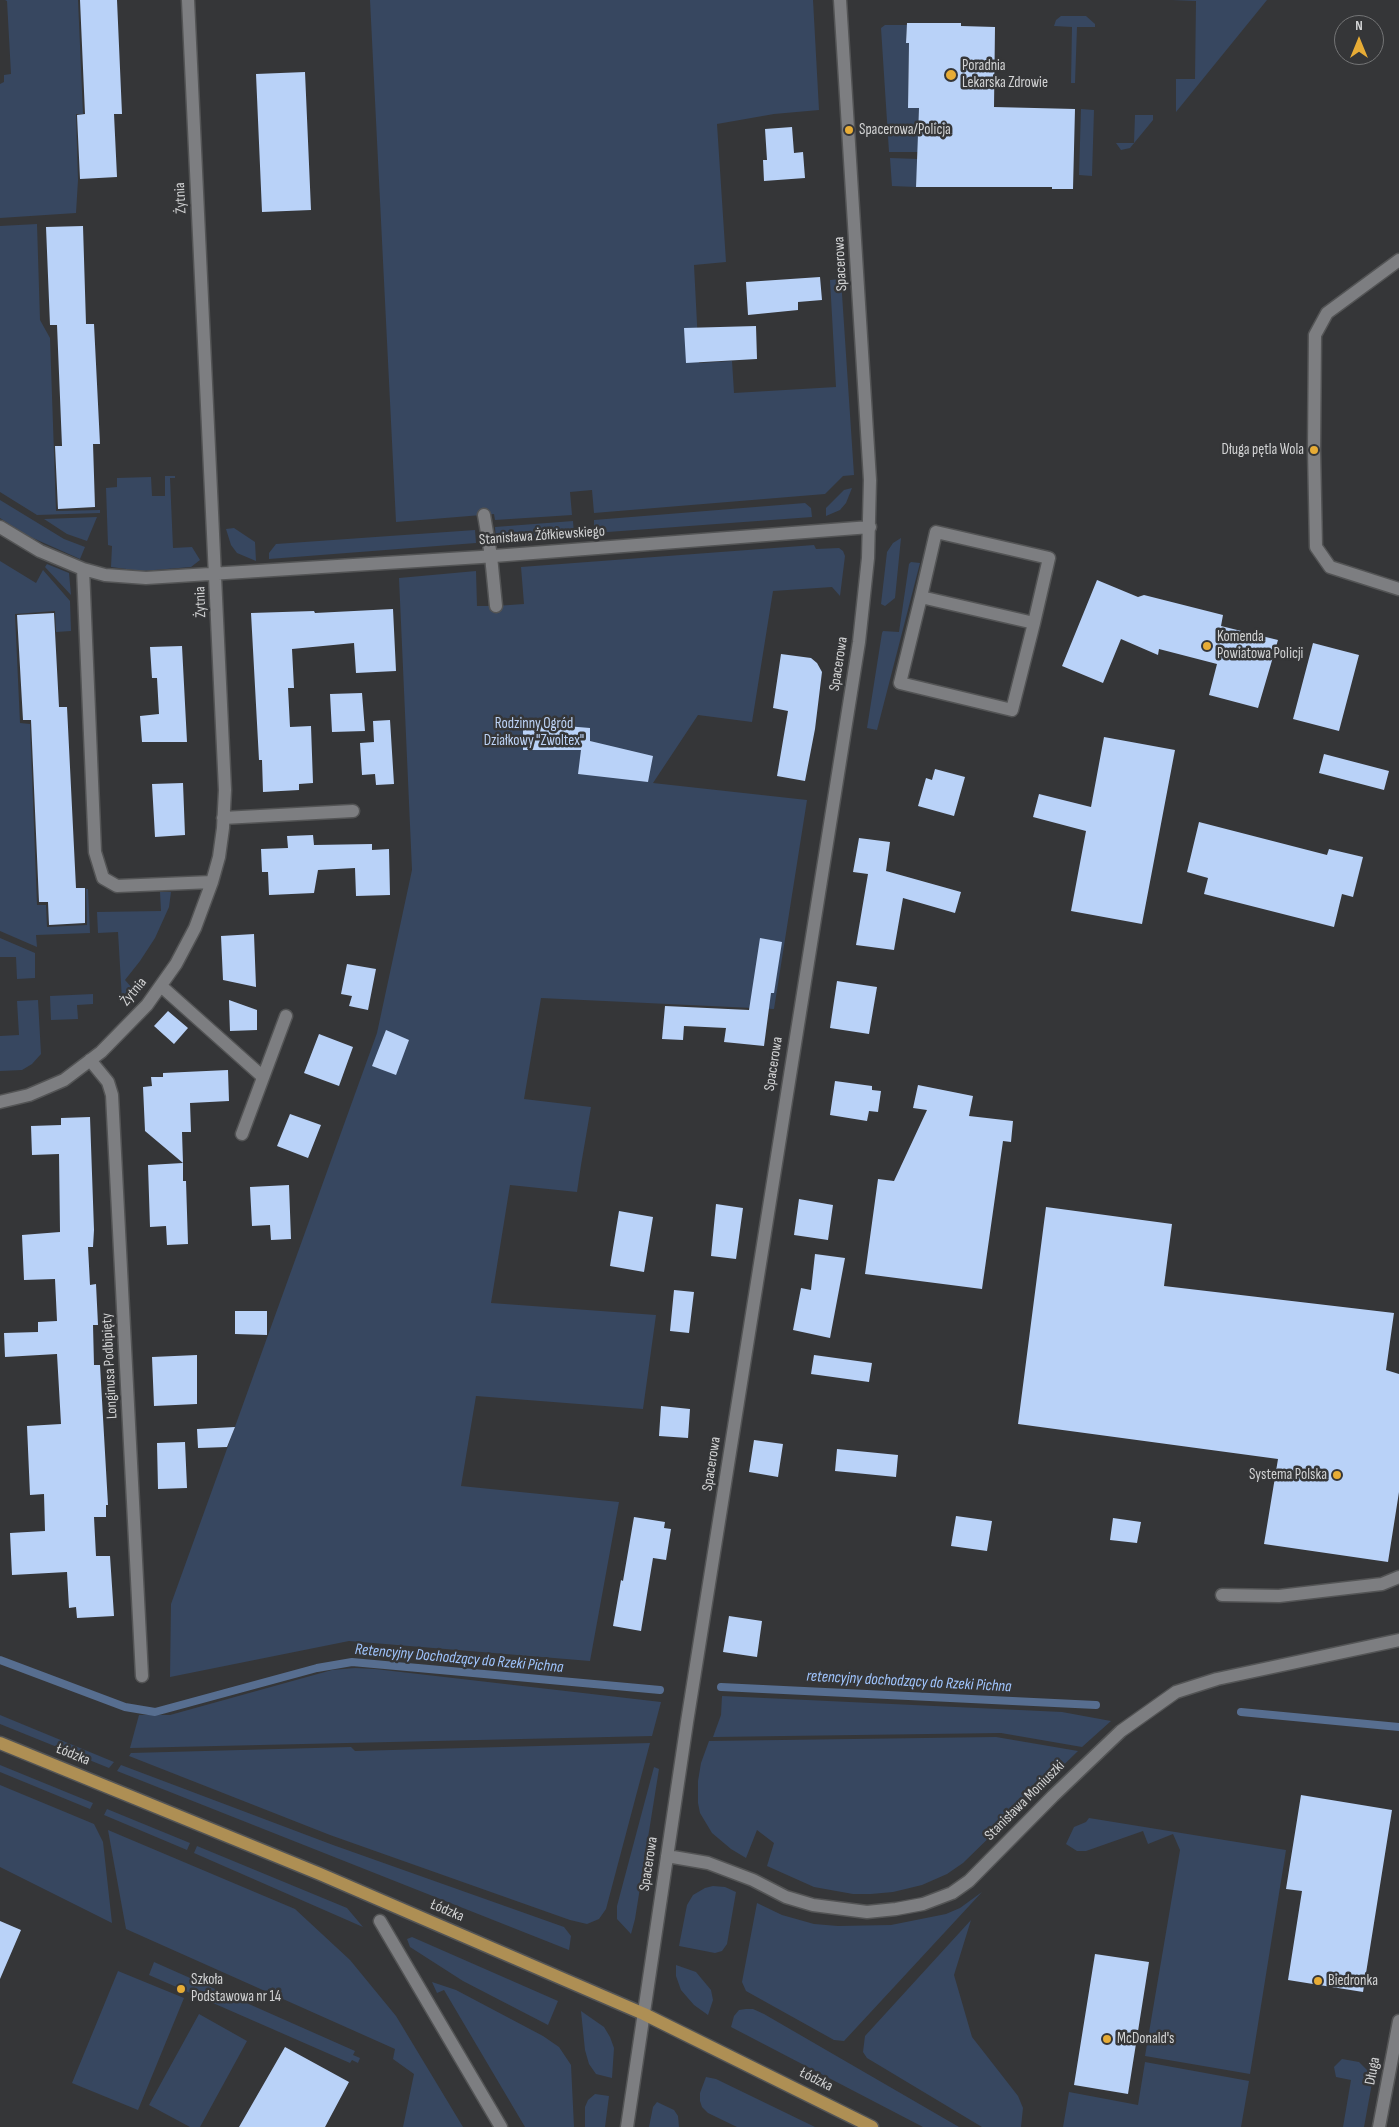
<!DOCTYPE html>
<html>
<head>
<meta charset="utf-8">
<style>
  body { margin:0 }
  #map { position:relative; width:1399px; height:2127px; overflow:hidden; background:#353638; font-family:"Sofia Sans Condensed",sans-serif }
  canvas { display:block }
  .north { position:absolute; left:1334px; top:15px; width:50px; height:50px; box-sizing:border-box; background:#353638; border:1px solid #747576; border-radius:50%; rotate:0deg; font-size:14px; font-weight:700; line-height:20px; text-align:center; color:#d2d3d4 }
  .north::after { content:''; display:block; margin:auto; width:18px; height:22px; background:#e7ac36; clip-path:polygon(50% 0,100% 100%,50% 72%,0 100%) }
</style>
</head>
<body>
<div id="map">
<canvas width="1399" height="2127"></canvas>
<div class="north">N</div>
</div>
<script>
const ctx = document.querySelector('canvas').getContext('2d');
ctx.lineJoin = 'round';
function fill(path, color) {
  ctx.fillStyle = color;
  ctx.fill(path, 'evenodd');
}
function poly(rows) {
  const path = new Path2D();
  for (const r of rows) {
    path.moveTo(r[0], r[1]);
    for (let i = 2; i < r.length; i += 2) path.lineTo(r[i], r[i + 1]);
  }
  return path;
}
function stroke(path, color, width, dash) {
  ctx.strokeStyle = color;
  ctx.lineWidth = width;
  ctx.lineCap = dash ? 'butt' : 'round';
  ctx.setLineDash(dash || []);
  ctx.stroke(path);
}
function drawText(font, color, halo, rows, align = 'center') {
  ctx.font = font + ' "Sofia Sans Condensed",sans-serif';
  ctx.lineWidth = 5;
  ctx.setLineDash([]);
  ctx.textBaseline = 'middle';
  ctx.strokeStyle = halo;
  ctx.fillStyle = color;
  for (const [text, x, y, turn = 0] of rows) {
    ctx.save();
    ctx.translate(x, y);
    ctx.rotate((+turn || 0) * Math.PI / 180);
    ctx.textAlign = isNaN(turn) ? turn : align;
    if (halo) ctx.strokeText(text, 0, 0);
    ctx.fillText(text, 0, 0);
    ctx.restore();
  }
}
const green = poly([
  [5,0,78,0,83,114,76,114,78,180,76,213,0,218,0,84,4,82,4,75,11,74,7,1],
  [370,0,813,0,819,110,774,114,717,124,726,262,694,265,699,363,732,361,734,393,836,387,830,280,841,279,854,475,843,476,825,494,594,513,592,490,570,492,572,515,495,520,494,514,396,522],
  [1172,0,1267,0,1176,112,1176,79,1195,79,1196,1],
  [1061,16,1086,16,1095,24,1095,27,1077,27,1075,83,1071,83,1072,27,1054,26,1056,20],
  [885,25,907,25,906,42,909,43,908,108,919,108,918,152,889,152,881,28],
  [1081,109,1094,110,1092,176,1079,175],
  [1135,115,1153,115,1153,120,1130,148,1121,150,1116,143,1134,143],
  [890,158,918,159,916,187,892,186],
  [37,224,40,320,50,338,56,511,100,510,100,513,37,515,0,492,0,226],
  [165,476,175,476,175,478,170,478,173,548,192,547,200,560,191,567,142,571,111,567,112,546,108,545,106,488,117,487,117,478,151,477,152,496,165,496],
  [852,488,846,503,840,510,826,516,826,508,844,490],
  [0,500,64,539,85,547,80,559,26,535,0,518],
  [805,503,811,508,812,517,594,533,594,520],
  [97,517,87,541,67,534,44,519],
  [573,521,574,534,499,541,496,539,495,527],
  [234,528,255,542,256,561,237,553,231,545,226,529],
  [475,530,476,543,269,559,269,553,276,544],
  [901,538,895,598,885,606,881,604,887,552,893,543],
  [814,545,816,549,839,548,843,551,845,556,840,596,832,587,773,591,752,722,698,715,653,783,807,800,774,1009,541,998,524,1099,591,1107,581,1165,577,1192,510,1185,491,1303,656,1315,643,1409,476,1396,461,1486,619,1502,590,1661,349,1641,170,1677,171,1604,377,1033,412,870,399,578,476,571,477,606,496,606,524,604,521,567],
  [0,561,36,583,43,570,70,601,71,631,56,632,55,611,15,614,20,723,30,724,37,905,46,905,47,927,87,925,86,889,88,889,90,933,36,935,37,947,0,931],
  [911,562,920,563,877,730,867,728,882,633,883,631,899,632,909,564],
  [47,564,69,573,71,595,45,567],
  [160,892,171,892,169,907,155,938,140,961,125,980,132,988,122,1000,118,932,98,933,97,912,161,911],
  [0,938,35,953,35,978,17,979,16,957,0,957],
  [93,994,93,1004,77,1005,78,1019,51,1020,50,996],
  [38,1000,41,1054,32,1064,22,1070,0,1071,0,1036,19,1035,17,1001],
  [355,1668,375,1669,661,1702,652,1736,130,1748,139,1715,170,1715,332,1670],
  [722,1696,1062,1712,1111,1721,1082,1747,1001,1733,713,1737,721,1715],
  [0,1715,114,1762,109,1768,0,1724],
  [996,1737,1078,1751,963,1863,947,1874,922,1885,893,1892,871,1894,853,1894,814,1887,767,1866,774,1843,757,1830,746,1858,731,1849,712,1833,700,1813,698,1803,698,1781,701,1763,709,1741],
  [650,1743,606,1909,599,1919,587,1924,570,1920,330,1835,129,1756,131,1753,351,1747,355,1751],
  [0,1765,93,1803,90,1809,0,1772],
  [121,1765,333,1845,564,1927,571,1936,569,1950,117,1771],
  [654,1767,659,1769,635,1919,631,1934,617,1919,617,1906],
  [0,1785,94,1824,103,1842,112,1923,0,1867],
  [107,1809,190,1843,187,1850,104,1815],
  [1089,1818,1286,1850,1250,2074,1145,2056,1180,1850,1173,1834,1148,1844,1143,1831,1086,1851,1077,1851,1066,1844,1074,1827,1086,1822],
  [108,1830,295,1909,350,1960,396,2016,463,2127,403,2127,414,2074,393,2059,395,2049,126,1929],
  [197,1846,347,1908,363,1927,194,1853],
  [713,1886,725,1887,736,1892,727,1944,722,1951,715,1953,679,1946,687,1905,693,1895,705,1888],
  [982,1892,844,2041,834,2040,746,1991,742,1982,757,1903,782,1915,814,1924,838,1926,891,1925,946,1914,960,1908],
  [971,1920,954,1975,972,2037,1018,2096,1023,2108,1021,2127,982,2127,867,2058,863,2052,865,2036],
  [412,1937,558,2001,548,2025,463,1981,410,1947,407,1939],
  [154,1962,355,2051,353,2055,360,2058,358,2063,352,2060,350,2063,149,1975],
  [676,1965,696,1972,711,1990,713,2000,708,2015,694,2005,681,1990,676,1976],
  [118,1971,184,1998,138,2110,72,2083],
  [432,1982,456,1990,543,2036,559,2047,571,2065,574,2127,525,2127,444,1990,437,1993],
  [746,2009,753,2009,764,2014,959,2127,923,2127,731,2027,734,2016,739,2010],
  [581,2011,604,2027,610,2037,614,2048,612,2078,596,2074,589,2064,585,2050],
  [199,2014,247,2041,200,2127,190,2127,149,2105],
  [1342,2059,1359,2062,1367,2070,1372,2083,1364,2127,1343,2127,1351,2080,1336,2077,1334,2067],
  [1145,2062,1249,2081,1241,2127,1063,2127,1069,2092,1138,2105],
  [706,2077,716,2079,815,2127,737,2127,708,2113,702,2107,700,2101,700,2093],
  [595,2094,609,2096,605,2127,585,2127,585,2107,588,2100],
  [657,2102,674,2110,678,2116,679,2127,649,2127,653,2107]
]);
const stream = poly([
  [0,1660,125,1707,155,1712,317,1668,352,1662,660,1690],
  [721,1687,1096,1705],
  [1241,1712,1399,1727]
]);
const building = poly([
  [80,0,117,0,122,114,114,114,117,177,80,179,77,115,85,114],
  [907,23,961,23,961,26,995,27,994,107,1075,109,1073,189,1052,189,1052,187,916,187,919,108,908,108,909,43,906,43],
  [305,72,311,210,262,212,256,74],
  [792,127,794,153,803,152,805,178,764,181,763,160,767,160,765,129],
  [83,226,86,324,94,324,100,444,93,444,95,507,58,509,55,446,62,446,57,325,50,325,46,227],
  [820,277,822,300,798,302,798,310,748,315,746,282],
  [756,326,757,359,686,363,684,328],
  [1097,580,1138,597,1144,595,1223,615,1221,626,1278,640,1258,708,1209,695,1217,664,1159,649,1158,655,1121,639,1103,683,1062,666],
  [393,609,396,671,356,673,354,643,292,649,294,688,288,688,290,727,311,726,313,783,299,784,299,790,263,792,262,760,259,760,251,613,314,611,315,613],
  [54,613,59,707,67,707,76,888,85,888,85,923,49,925,48,902,39,902,31,720,23,720,17,615],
  [1313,643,1359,655,1339,731,1293,719],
  [182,646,187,742,142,742,140,716,159,714,157,678,152,678,150,647],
  [781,654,811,658,817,663,822,672,815,729,805,781,777,776,788,711,773,708],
  [362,693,365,731,332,732,330,694],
  [390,720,394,784,376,785,375,774,362,775,360,743,374,742,373,721],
  [523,723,554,723,554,725,590,728,590,741,653,756,648,782,578,774,581,750,523,750],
  [1104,737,1175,750,1142,924,1071,911,1086,831,1033,817,1039,794,1091,807],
  [1324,754,1389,771,1384,790,1319,773],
  [935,769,965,777,954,816,918,806,926,778,932,780],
  [183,783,185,835,155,837,152,784],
  [1199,822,1327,855,1329,849,1363,857,1353,897,1342,894,1334,927,1204,894,1208,878,1187,872],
  [313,835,314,845,372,844,372,850,389,849,390,895,356,896,355,868,318,870,314,893,269,895,268,872,262,872,261,849,288,848,287,836],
  [859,838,890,842,886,871,961,892,955,913,903,898,894,950,856,945,868,874,853,872],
  [254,934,256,987,223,980,221,936],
  [760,938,782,942,774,993,771,993,764,1046,724,1042,726,1028,684,1026,683,1040,662,1039,665,1006,749,1010],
  [347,964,376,969,368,1010,349,1006,352,996,341,994],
  [837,981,877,987,869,1034,830,1028],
  [229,1000,257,1010,257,1030,230,1031],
  [168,1011,188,1028,174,1044,154,1026],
  [386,1030,409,1040,396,1075,372,1066],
  [319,1034,353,1047,339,1086,304,1073],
  [228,1070,229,1101,190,1103,191,1132,182,1132,183,1163,145,1131,143,1087,152,1086,151,1077,163,1077,163,1073],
  [835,1081,872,1086,872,1090,881,1091,878,1112,869,1111,867,1121,830,1115],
  [918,1085,973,1096,969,1116,1013,1121,1011,1142,1003,1141,982,1289,865,1274,878,1179,894,1181,927,1110,913,1108],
  [290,1114,321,1125,308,1158,277,1146],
  [90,1117,94,1230,93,1247,88,1247,90,1285,96,1284,98,1325,93,1325,94,1365,100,1365,108,1505,106,1505,106,1517,94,1517,96,1556,110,1556,114,1616,77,1618,76,1607,69,1608,67,1572,12,1575,10,1533,45,1531,44,1494,30,1495,27,1426,61,1424,57,1354,5,1357,4,1333,38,1332,38,1322,57,1321,55,1279,24,1280,22,1235,60,1232,59,1154,32,1155,31,1126,61,1125,61,1118],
  [183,1163,183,1181,186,1181,188,1244,167,1245,166,1226,150,1227,148,1165],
  [289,1185,291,1239,271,1240,270,1225,252,1226,250,1187],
  [799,1199,833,1205,828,1240,794,1235],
  [716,1204,743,1208,736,1259,711,1256],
  [1046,1207,1172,1224,1164,1286,1394,1313,1386,1370,1399,1374,1399,1492,1388,1562,1264,1544,1278,1459,1018,1424],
  [619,1211,653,1217,644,1272,610,1266],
  [815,1254,845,1258,830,1338,793,1330,801,1288,811,1290],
  [674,1290,694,1292,689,1333,670,1331],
  [235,1311,267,1311,267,1335,235,1334],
  [197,1355,197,1404,154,1406,152,1357],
  [814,1355,872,1363,869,1382,811,1374],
  [661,1406,690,1409,688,1438,659,1436],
  [235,1427,227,1447,198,1448,197,1429],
  [754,1440,783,1444,778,1477,749,1472],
  [185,1442,187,1488,158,1489,157,1443],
  [837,1449,898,1455,896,1477,835,1471],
  [956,1516,992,1521,987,1551,951,1546],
  [634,1517,665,1522,664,1528,671,1529,666,1560,653,1558,641,1631,613,1626,621,1580,623,1581],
  [1113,1518,1141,1522,1137,1543,1110,1540],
  [729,1616,762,1621,757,1657,723,1652],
  [1301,1795,1392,1810,1363,1992,1288,1980,1302,1891,1286,1889],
  [0,1921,21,1930,0,1979],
  [1095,1954,1149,1962,1128,2094,1074,2085],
  [285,2047,349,2082,325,2127,239,2127]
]);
const minor = poly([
  [1399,260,1327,313,1315,335,1314,450,1316,547,1330,567,1399,589],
  [484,515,491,556,496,606],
  [0,527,40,551,83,569,105,575,146,578,481,557,870,527],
  [936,532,1049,558,1034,623,921,597,936,532],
  [83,569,95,852,103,878,117,886,212,882],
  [921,597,900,683,1012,710,1034,623],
  [223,818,353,811],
  [161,986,263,1077],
  [90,1060,108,1082,112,1095,142,1676],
  [0,1102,29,1095,64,1080,101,1052,147,1005,176,964,195,928,212,882,219,857,223,828,225,790,188,0],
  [242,1134,286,1016],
  [1222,1595,1279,1596,1382,1584,1399,1577],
  [667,1856,708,1863,753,1880,786,1897,813,1905,867,1912,896,1909,923,1904,952,1893,969,1881,1053,1796,1121,1731,1176,1692,1217,1679,1399,1640],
  [380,1921,501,2127],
  [627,2127,687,1722,859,642,868,558,870,480,840,0],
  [1379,2127,1399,2021]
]);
const major = poly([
  [0,1743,320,1874,644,2014,872,2127]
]);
const markers = [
  [951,75,6,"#e7ac36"],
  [849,130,5,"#e7ac36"],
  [1314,450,5,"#e7ac36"],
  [1207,646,5,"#e7ac36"],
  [1337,1475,5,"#e7ac36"],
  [1318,1981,5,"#e7ac36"],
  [181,1989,5,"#e7ac36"],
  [1107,2039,5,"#e7ac36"]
];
const poiNames = [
  ["Poradnia",962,66],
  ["Lekarska Zdrowie",962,83],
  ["Spacerowa/Policja",859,130],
  ["Długa pętla Wola",1304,450,"right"],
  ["Komenda",1217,637],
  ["Powiatowa Policji",1217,654],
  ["Systema Polska",1327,1475,"right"],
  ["Szkoła",191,1980],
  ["Podstawowa nr 14",191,1997],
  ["Biedronka",1328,1981],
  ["McDonald's",1117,2039]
];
const streetNames = [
  ["Żytnia",181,198,-93],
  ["Spacerowa",841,264,-93],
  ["Stanisława Żółkiewskiego",542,536,-4],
  ["Żytnia",201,602,-92],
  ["Spacerowa",839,664,-81],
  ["Żytnia",134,992,-50],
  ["Spacerowa",774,1064,-81],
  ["Longinusa Podbipięty",110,1366,-93],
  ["Spacerowa",712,1464,-81],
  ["Łódzka",73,1755,22],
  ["Stanisława Moniuszki",1025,1801,-45],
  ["Spacerowa",649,1864,-81],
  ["Łódzka",447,1911,23],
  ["Długa",1373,2071,-79],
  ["Łódzka",816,2080,27]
];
const parkNames = [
  ["Rodzinny Ogród",534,724],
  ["Działkowy \"Zwoltex\"",534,741]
];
const waterNames = [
  ["Retencyjny Dochodzący do Rzeki Pichna",459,1659,5],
  ["retencyjny dochodzący do Rzeki Pichna",909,1682,3]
];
fill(green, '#374760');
stroke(stream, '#576e90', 8);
fill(building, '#b9d2f8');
stroke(minor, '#535455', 15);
stroke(major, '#535455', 15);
stroke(minor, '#7d7e81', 12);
stroke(major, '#ae8f54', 12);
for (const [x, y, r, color] of markers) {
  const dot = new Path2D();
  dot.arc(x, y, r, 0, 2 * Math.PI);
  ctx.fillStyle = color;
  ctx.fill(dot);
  stroke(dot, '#353638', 2);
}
drawText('15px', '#d2d3d4', '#353638', poiNames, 'left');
drawText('15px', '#d2d3d4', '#353638', streetNames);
drawText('15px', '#bdd3f6', '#353638', parkNames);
drawText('italic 16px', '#a0c5fe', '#353638', waterNames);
</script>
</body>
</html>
